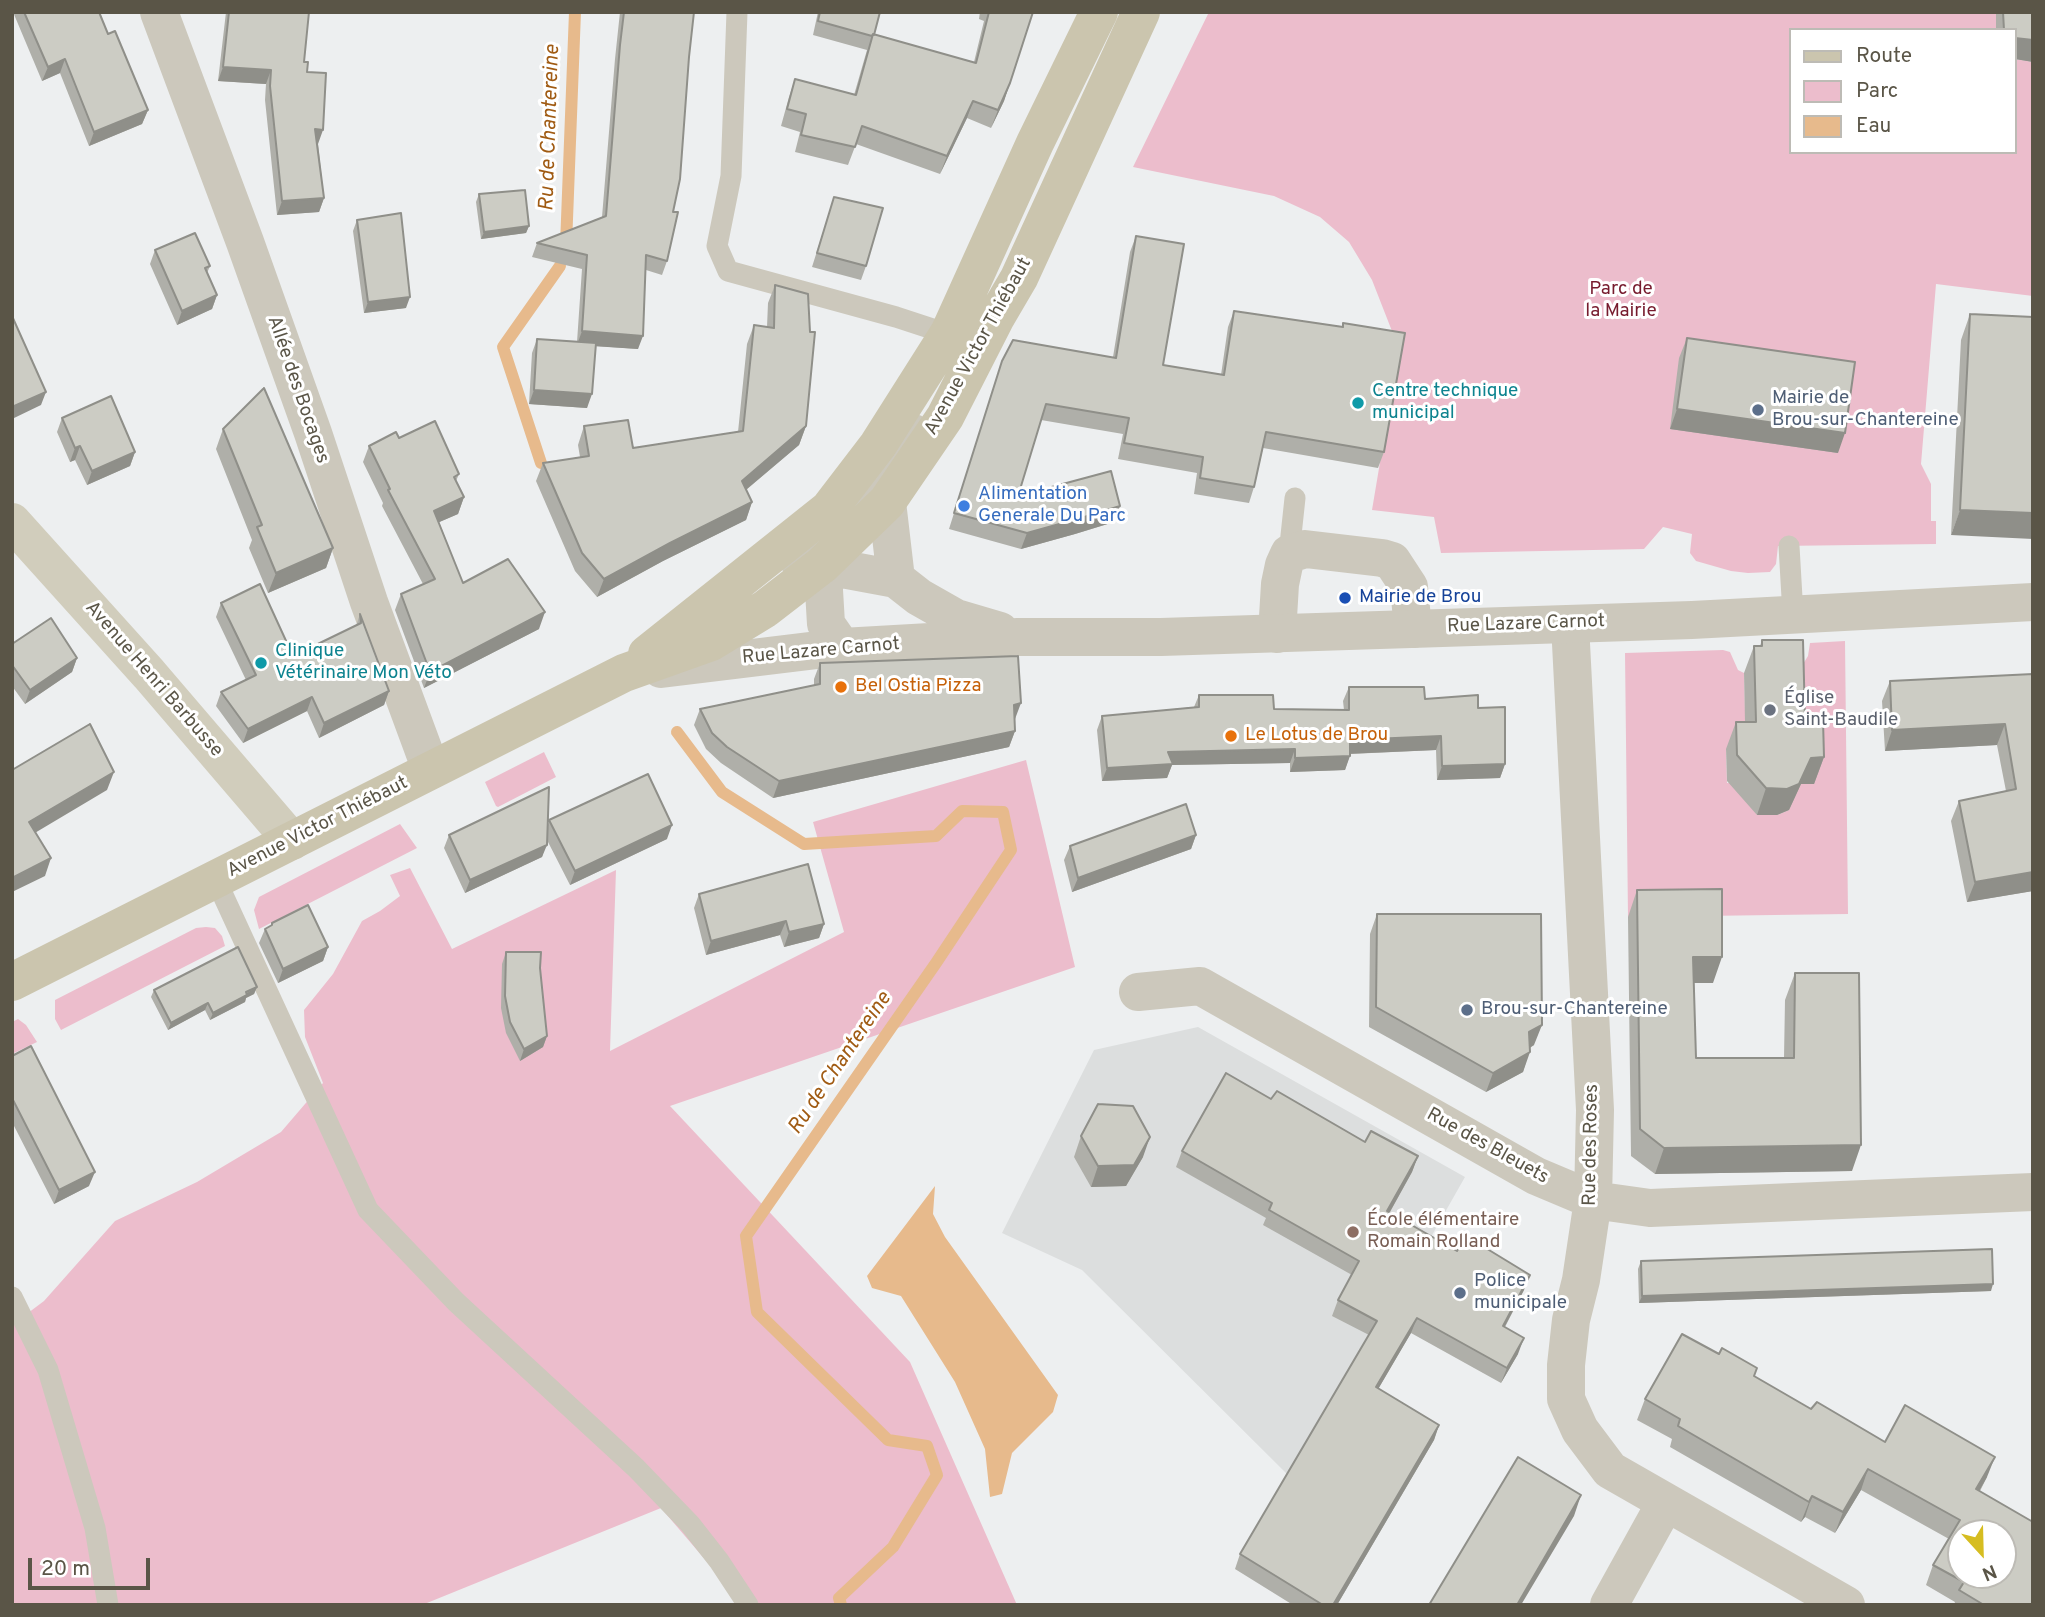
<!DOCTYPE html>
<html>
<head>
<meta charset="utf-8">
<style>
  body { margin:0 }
  #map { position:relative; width:2045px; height:1617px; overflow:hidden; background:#edeff0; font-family:Overpass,sans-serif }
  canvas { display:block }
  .frame { position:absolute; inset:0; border:14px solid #5a5547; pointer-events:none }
  .legend { position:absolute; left:1789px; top:28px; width:228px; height:126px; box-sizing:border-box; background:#fff; border:2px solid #bdbbb5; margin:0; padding:9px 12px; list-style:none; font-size:21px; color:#5a5547 }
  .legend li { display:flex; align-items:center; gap:14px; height:35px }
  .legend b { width:35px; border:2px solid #bdbbb5 }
  .north { position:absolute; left:1947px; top:1519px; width:70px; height:70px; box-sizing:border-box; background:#fff; border:2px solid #bdbbb5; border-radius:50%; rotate:158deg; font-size:19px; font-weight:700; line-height:28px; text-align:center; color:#5a5547 }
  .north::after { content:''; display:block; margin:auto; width:24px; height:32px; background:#d6bd21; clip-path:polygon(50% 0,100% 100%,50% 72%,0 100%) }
  .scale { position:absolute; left:28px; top:1558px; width:122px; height:32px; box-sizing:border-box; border:4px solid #5a5547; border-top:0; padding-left:9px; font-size:21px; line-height:24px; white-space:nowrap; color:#5a5547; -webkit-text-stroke:5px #fff; paint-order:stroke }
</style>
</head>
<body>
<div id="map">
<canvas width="2045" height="1617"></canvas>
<div class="frame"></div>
<ul class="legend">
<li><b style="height:9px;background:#cbc5ae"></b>Route</li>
<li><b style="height:19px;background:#ecbdcc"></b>Parc</li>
<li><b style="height:19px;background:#e7ba8c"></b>Eau</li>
</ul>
<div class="north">N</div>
<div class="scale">20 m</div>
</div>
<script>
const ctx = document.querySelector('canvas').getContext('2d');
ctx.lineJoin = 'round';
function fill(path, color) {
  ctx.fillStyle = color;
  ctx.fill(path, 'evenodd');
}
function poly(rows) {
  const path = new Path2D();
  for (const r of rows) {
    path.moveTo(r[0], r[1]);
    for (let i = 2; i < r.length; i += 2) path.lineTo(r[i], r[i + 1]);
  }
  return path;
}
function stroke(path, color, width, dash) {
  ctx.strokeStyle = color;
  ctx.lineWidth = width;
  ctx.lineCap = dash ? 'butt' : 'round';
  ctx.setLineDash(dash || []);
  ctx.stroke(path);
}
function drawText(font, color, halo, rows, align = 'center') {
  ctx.font = font + ' Overpass,sans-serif';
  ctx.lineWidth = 6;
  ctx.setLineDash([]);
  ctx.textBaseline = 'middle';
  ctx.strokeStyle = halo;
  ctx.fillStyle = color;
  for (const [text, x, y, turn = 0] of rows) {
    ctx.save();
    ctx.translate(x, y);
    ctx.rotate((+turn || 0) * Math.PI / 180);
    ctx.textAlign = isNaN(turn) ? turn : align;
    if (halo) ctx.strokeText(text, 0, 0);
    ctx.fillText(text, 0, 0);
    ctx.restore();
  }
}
const education = poly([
  [1198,1027,1465,1177,1402,1288,1289,1476,1082,1270,1002,1233,1094,1050]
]);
const green = poly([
  [1209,12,1996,12,1996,30,1791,30,1791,152,2015,152,2015,59,2033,62,2033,296,1936,284,1921,464,1931,484,1931,521,1936,521,1936,544,1778,546,1776,564,1770,572,1748,573,1731,571,1696,561,1690,553,1692,534,1663,527,1644,549,1441,553,1434,517,1372,510,1399,349,1372,280,1349,242,1320,217,1274,196,1133,167],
  [1845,641,1848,914,1628,917,1625,653,1723,650,1730,652,1738,670,1744,673,1746,748,1726,749,1727,783,1745,783,1757,815,1777,815,1789,810,1795,784,1814,784,1795,747,1803,664,1808,656,1810,643],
  [544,752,556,777,498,807,496,806,485,782],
  [1026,760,1075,967,670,1106,910,1362,1017,1605,744,1605,661,1508,422,1605,12,1605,12,1325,44,1301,115,1221,197,1182,281,1132,323,1083,305,1037,304,1010,333,974,362,921,380,911,400,896,390,875,410,868,452,949,616,870,610,1051,844,932,813,822],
  [400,824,417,848,259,929,254,910,259,897],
  [206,927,215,928,222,936,225,946,61,1030,55,1019,55,1000,196,928],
  [18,1019,26,1025,37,1042,12,1054,12,1022]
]);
const water = poly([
  [935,1186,933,1214,945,1237,1058,1395,1053,1412,1012,1453,1002,1494,990,1497,985,1449,955,1382,901,1296,872,1288,867,1276]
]);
const stream = poly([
  [566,245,575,12],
  [541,463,503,347,560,266],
  [677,732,722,792,804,844,936,836,962,811,1003,812,1011,850,936,963,746,1236,757,1312,888,1440,927,1446,937,1475,893,1547,839,1598,841,1605]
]);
const service = poly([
  [737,12,731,176,717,246,728,271,896,317,957,337],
  [1789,546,1793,615],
  [1289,554,1295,498],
  [216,880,368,1210,456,1302,636,1468,690,1524,719,1561,748,1605],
  [12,1297,48,1370,95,1528,108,1605]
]);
const minor = poly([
  [159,12,245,242,313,433,369,602,431,770],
  [1570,624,1595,1110,1593,1200,1581,1280,1571,1320,1566,1365,1566,1399,1580,1430,1610,1470,1846,1605],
  [1277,634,1280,584,1284,565,1289,554,1305,549,1382,558,1392,561,1409,587,1413,629],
  [1138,992,1200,986,1536,1176,1593,1200,1650,1208,2033,1192],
  [1609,1605,1666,1502]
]);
const tertiary = poly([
  [887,502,896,579],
  [799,561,896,579,919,597,956,618,1000,631],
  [842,647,826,624,821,540,864,498,913,433],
  [661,669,842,647,1018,637,1161,637,1692,620,2033,602]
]);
const secondary = poly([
  [12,522,149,674,292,841]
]);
const primary = poly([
  [647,654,829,509,878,445,949,333,1035,143,1099,12],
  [12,982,624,673,711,642,765,609,822,565,887,502,945,417,995,319,1019,278,1141,12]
]);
const wall = poly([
  [13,12,99,12,108,34,148,110,142,124,89,146,60,73,42,81],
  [226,12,309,12,304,62,307,72,318,144,324,198,319,212,277,215,265,100,266,84,218,81],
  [620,12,694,12,673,212,667,261,662,275,646,270,638,349,596,346,587,408,529,404,532,353,537,339,577,342,582,269,532,257,537,243,602,217,615,59],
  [818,12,880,12,874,35,974,62,984,21,979,19,980,12,1033,12,1004,101,991,128,967,118,940,174,856,144,848,165,795,152,800,132,781,126,789,97,795,79,854,95,867,50,813,35],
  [1996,12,2033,12,2033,62,2015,59,2015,30,1996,30],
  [479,194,529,226,526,233,481,239,476,202],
  [834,197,866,266,861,280,812,267],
  [357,220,406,308,364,313,353,231],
  [1136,236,1163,365,1221,375,1228,327,1234,311,1342,327,1343,323,1384,452,1378,468,1263,448,1254,487,1249,503,1194,494,1197,473,1118,459,1123,434,1041,420,1018,496,1114,522,1075,534,1021,549,949,529,1002,361,1113,357,1130,252],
  [155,250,210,266,207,273,217,295,212,309,177,325,150,264],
  [775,285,806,426,799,445,746,490,752,502,746,520,663,561,597,597,575,571,536,481,543,463,580,457,578,445,584,426,633,448,738,432,747,344,754,325,767,327,768,303],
  [1970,314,2033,317,1951,535,1961,340],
  [1687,338,1838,453,1670,429,1679,358],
  [62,418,135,452,130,466,87,485,75,460,70,462,57,432],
  [223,429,333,548,326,568,268,593,249,548,252,540,216,449],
  [399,438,459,474,456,481,464,497,458,514,439,522,463,583,539,629,424,688,395,610,401,594,423,584,382,506,383,503,363,462,369,446],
  [221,603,293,656,356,626,360,614,389,691,384,705,319,738,307,711,243,743,216,706,221,692,246,680,216,617],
  [1762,640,1824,757,1814,784,1801,784,1789,810,1777,815,1757,815,1727,781,1726,749,1736,722,1745,722,1744,673,1754,646,1760,646],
  [12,644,77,658,72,672,25,704,12,686],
  [820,663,1015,719,1015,731,1009,747,773,798,721,763,706,749,694,725,700,709,814,686,814,679],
  [2033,674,2033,891,1967,902,1951,821,1959,801,2006,791,1997,745,1885,751,1882,701,1890,681],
  [1349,687,1478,708,1505,764,1500,778,1437,780,1436,750,1350,754,1345,770,1290,772,1290,763,1172,765,1167,778,1102,781,1097,730,1102,716,1194,707,1199,695,1274,709,1344,710,1343,701],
  [549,820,667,839,570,885,547,840,542,857,465,893,444,848,449,835,548,825],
  [1196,835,1191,849,1072,892,1064,860,1070,846],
  [1637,890,1713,983,1694,983,1696,1058,1784,1058,1785,1000,1795,973,1852,1171,1655,1174,1631,1156,1628,917],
  [699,894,824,924,819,938,784,947,780,935,706,955,694,908],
  [1377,914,1534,1045,1530,1048,1523,1072,1486,1092,1369,1027,1370,934],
  [272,923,328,947,323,961,278,983,259,943,265,929,271,926],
  [506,952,540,968,547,1036,543,1047,520,1061,506,1033,501,1008,502,964],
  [257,987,254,994,246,998,245,1002,210,1020,205,1010,168,1030,151,997,154,990],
  [12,1056,89,1186,54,1204,12,1122],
  [1271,1099,1365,1142,1418,1156,1412,1172,1390,1212,1524,1290,1505,1327,1518,1354,1501,1383,1411,1333,1378,1389,1439,1425,1434,1440,1337,1605,1293,1605,1235,1569,1240,1554,1369,1335,1332,1316,1338,1300,1352,1275,1263,1225,1266,1218,1176,1167,1182,1151],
  [1081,1136,1143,1157,1126,1186,1091,1187,1074,1157],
  [1641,1261,1991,1291,1639,1303,1638,1269],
  [1754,1376,1811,1409,1885,1442,1987,1477,1980,1491,2033,1605,1954,1605,1955,1602,1926,1585,1933,1565,1949,1539,1861,1490,1835,1533,1805,1517,1801,1522,1670,1447,1672,1439,1637,1420,1645,1399]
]);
const shadedWall = poly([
  [2015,38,2033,40,2033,62,2015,59],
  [65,59,60,73,42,81,48,67],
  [223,67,271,70,266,84,218,81],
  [1010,83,1004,101,991,128,998,110],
  [973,101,967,118,940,174,947,156],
  [148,110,142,124,89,146,94,132],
  [315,129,323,130,318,144,310,143],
  [324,198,319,212,277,215,282,201],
  [529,226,526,233,481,239,484,232],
  [217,295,212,309,177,325,182,311],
  [410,297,406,308,364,313,368,302],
  [582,331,643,336,638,349,577,345],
  [534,390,592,394,587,408,529,404],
  [46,392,41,405,12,419,12,407],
  [1677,409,1845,433,1838,453,1670,429],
  [806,426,799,445,735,499,742,481],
  [80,446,75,460,70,462,75,448],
  [135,452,130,466,87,485,92,471],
  [464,497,458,514,428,527,434,511],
  [752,502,746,520,663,561,597,597,604,579,670,543],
  [1120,506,1114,522,1075,534,1021,549,1027,533],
  [1960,510,2033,513,2033,539,1951,535],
  [333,548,326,568,268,593,276,573],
  [545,612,539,629,424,688,430,672],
  [77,658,72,672,25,704,30,690],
  [389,691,384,705,319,738,324,723],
  [312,697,307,711,243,743,248,729],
  [1021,703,1015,719,1008,721,1014,705],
  [2005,724,1997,745,1885,751,1892,730],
  [1015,731,1009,747,773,798,779,781],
  [1441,736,1436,750,1345,754,1350,740],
  [1295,749,1290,763,1172,765,1167,778,1102,781,1107,768,1168,752],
  [1350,756,1345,770,1290,772,1295,758],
  [1824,757,1814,784,1801,784,1789,810,1777,815,1757,815,1766,788,1811,758],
  [1505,764,1500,778,1437,780,1442,766],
  [114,772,107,790,23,840,29,822],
  [672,825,667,839,570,885,575,871],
  [1196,835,1191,849,1072,892,1078,878],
  [547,845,542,857,465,893,470,880],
  [51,858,45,876,12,892,12,878],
  [2033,872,2033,891,1967,902,1975,882],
  [786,921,780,935,706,955,711,941],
  [824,924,819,938,784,947,789,932],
  [328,947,323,961,278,983,283,969],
  [1693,957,1722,957,1713,983,1684,983],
  [257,987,254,994,246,998,245,1002,210,1020,213,1013],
  [208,1003,205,1010,168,1030,171,1023],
  [1542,1025,1534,1045,1522,1052,1529,1032],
  [547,1036,543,1047,520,1061,524,1049],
  [1530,1052,1523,1072,1486,1092,1493,1073],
  [1150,1137,1143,1157,1126,1186,1091,1187,1098,1166],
  [1861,1145,1852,1171,1655,1174,1664,1148],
  [1418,1156,1412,1172,1382,1226,1387,1211],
  [95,1172,89,1186,54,1204,59,1190],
  [1530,1275,1524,1290,1497,1341,1503,1326],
  [1993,1284,1991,1291,1639,1303,1642,1296],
  [1417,1318,1411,1333,1370,1403,1376,1387],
  [1524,1338,1518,1354,1501,1383,1507,1368],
  [1439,1425,1434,1440,1337,1605,1333,1605],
  [1995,1457,1987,1477,1969,1509,1976,1489],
  [1868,1469,1861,1490,1835,1533,1843,1512],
  [1581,1495,1574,1516,1521,1605,1517,1605],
  [1812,1496,1805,1517,1801,1522,1809,1502]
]);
const building = poly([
  [24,12,99,12,108,34,115,31,148,110,94,132,65,59,48,67,24,12],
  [229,12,309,12,304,62,308,62,307,72,326,73,323,130,315,129,324,198,282,201,270,86,271,70,223,67,229,12],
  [624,12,694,12,689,57,680,179,673,212,678,212,667,261,646,255,643,336,582,331,587,255,537,243,606,216,620,45,624,12],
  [820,12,880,12,874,35,873,34,872,36,818,21,820,12],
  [989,12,1033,12,1010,83,998,110,973,101,947,156,862,126,855,147,801,135,806,114,787,109,795,79,856,95,873,34,976,63,989,12],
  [2003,12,2033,12,2033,40,2015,38,2015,30,2004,30,2003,12],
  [525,190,529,226,484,232,479,194,525,190],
  [834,197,883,208,866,266,817,253,834,197],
  [401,213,410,297,368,302,357,220,401,213],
  [195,233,210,266,205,268,217,295,182,311,155,250,195,233],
  [1136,236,1184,244,1163,365,1224,375,1234,311,1343,327,1343,323,1405,333,1384,452,1266,432,1254,487,1200,478,1203,457,1124,443,1129,418,1046,404,1018,496,1111,471,1120,506,1081,518,1027,533,954,513,1002,361,1013,340,1116,358,1136,236],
  [775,285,808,294,810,332,815,332,806,426,742,481,752,502,670,543,604,579,582,553,543,463,589,456,584,426,628,420,633,448,743,431,754,325,774,328,775,285],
  [1970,314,2033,317,2033,513,1960,510,1970,314],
  [12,316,46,392,12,407,12,316],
  [1687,338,1855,362,1845,433,1677,409,1687,338],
  [537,339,596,343,592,394,534,390,537,339],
  [264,388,333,548,276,573,257,527,262,525,223,429,264,388],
  [111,396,135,452,92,471,80,446,75,448,62,418,111,396],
  [435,421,459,474,454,477,464,497,434,511,463,583,508,559,545,612,430,672,401,594,435,579,388,490,390,489,369,446,396,432,399,438,435,421],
  [260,584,293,656,361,623,360,614,389,691,324,723,312,697,248,729,221,692,256,675,221,603,260,584],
  [51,618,77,658,30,690,12,665,12,644,51,618],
  [1762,640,1803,640,1805,720,1823,720,1824,757,1811,758,1799,784,1787,789,1766,788,1737,755,1736,722,1756,722,1754,646,1762,646,1762,640],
  [1018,656,1021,703,1014,705,1015,731,779,781,727,747,712,733,700,709,820,684,820,663,1018,656],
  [2033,674,2033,872,1975,882,1959,801,2016,789,2005,724,1892,730,1890,681,2033,674],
  [1349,687,1424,687,1425,699,1478,695,1478,708,1505,707,1505,764,1442,766,1441,736,1350,740,1350,756,1295,758,1295,749,1168,752,1173,764,1107,768,1102,716,1199,707,1199,695,1273,695,1274,709,1349,710,1349,687],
  [90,724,114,772,29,822,51,858,12,878,12,770,90,724],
  [648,774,672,825,575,871,549,820,648,774],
  [549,787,547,845,470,880,449,835,549,787],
  [1186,804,1196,835,1078,878,1070,846,1186,804],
  [808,864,824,924,789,932,786,921,711,941,699,894,808,864],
  [1722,889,1722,957,1693,957,1696,1058,1794,1058,1795,973,1859,973,1861,1145,1664,1148,1640,1129,1637,890,1722,889],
  [308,905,328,947,283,969,265,929,272,925,272,923,308,905],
  [1377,914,1541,914,1542,1025,1529,1032,1530,1052,1493,1073,1376,1007,1377,914],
  [238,947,257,987,246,992,247,995,213,1013,208,1003,171,1023,154,990,238,947],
  [506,952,541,952,540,968,547,1036,524,1049,510,1022,505,996,506,952],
  [31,1046,95,1172,59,1190,12,1098,12,1056,31,1046],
  [1226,1073,1271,1099,1277,1091,1365,1142,1371,1131,1418,1156,1387,1211,1457,1251,1466,1236,1530,1275,1503,1326,1524,1338,1507,1368,1417,1318,1376,1387,1439,1425,1333,1605,1323,1605,1240,1554,1377,1321,1338,1300,1359,1261,1269,1210,1272,1203,1182,1151,1226,1073],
  [1098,1104,1133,1106,1150,1137,1134,1165,1098,1166,1081,1136,1098,1104],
  [1992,1249,1993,1284,1642,1296,1641,1261,1992,1249],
  [1682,1334,1719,1354,1722,1348,1757,1368,1754,1376,1811,1409,1817,1402,1885,1442,1905,1405,1995,1457,1976,1489,2033,1522,2033,1605,1984,1605,1959,1590,1964,1582,1933,1565,1960,1520,1868,1469,1843,1512,1812,1496,1809,1502,1678,1426,1680,1419,1645,1399,1682,1334],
  [1961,1533,2003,1533,2003,1575,1961,1575,1961,1533],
  [1518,1457,1581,1495,1517,1605,1429,1605,1518,1457]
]);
const markers = [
  [1358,403,7,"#0f9aa8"],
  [1758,410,7,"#5c6f8a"],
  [964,506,7,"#3f7fe0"],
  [1345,598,7,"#1a4fb4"],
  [261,663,7,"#0f9aa8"],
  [841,687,7,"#e8710a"],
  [1770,710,7,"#6b7280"],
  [1231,736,7,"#e8710a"],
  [1467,1010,7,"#5c6f8a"],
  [1353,1232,7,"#8d6e63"],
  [1460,1293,7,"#5c6f8a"]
];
const parkNames = [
  ["Parc de",1621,290],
  ["la Mairie",1621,312]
];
const streetNames = [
  ["Avenue Victor Thiébaut",979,347,-61],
  ["Allée des Bocages",297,390,71],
  ["Rue Lazare Carnot",1526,625,-2],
  ["Rue Lazare Carnot",821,652,-5],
  ["Avenue Henri Barbusse",153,680,49],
  ["Avenue Victor Thiébaut",318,828,-27],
  ["Rue des Roses",1592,1145,-89],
  ["Rue des Bleuets",1487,1147,29]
];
const cultureNames = [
  ["Centre technique",1372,392],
  ["municipal",1372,414],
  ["Clinique",275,652],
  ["Vétérinaire Mon Véto",275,674]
];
const serviceNames = [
  ["Mairie de",1772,399],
  ["Brou-sur-Chantereine",1772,421],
  ["Brou-sur-Chantereine",1481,1010],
  ["Police",1474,1282],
  ["municipale",1474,1304]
];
const shopNames = [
  ["Alimentation",978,495],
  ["Generale Du Parc",978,517]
];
const transitNames = [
  ["Mairie de Brou",1359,598]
];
const foodNames = [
  ["Bel Ostia Pizza",855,687],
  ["Le Lotus de Brou",1245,736]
];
const worshipNames = [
  ["Église",1784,699],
  ["Saint-Baudile",1784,721]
];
const educationNames = [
  ["École élémentaire",1367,1221],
  ["Romain Rolland",1367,1243]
];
const waterNames = [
  ["Ru de Chantereine",551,128,-88],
  ["Ru de Chantereine",841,1064,-56]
];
fill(education, '#dcdede');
fill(green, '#ecbdcc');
fill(water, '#e7ba8c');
stroke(stream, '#e7ba8c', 12);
stroke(service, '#ccc8bc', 21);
stroke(minor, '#ccc8bc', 38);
stroke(tertiary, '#ccc8bc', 38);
stroke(secondary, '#d1cdbc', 38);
stroke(primary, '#cbc5ae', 38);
fill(wall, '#afafa9');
fill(shadedWall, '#8f8f89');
fill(building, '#ccccc4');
stroke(building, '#8f8f89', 2);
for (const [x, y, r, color] of markers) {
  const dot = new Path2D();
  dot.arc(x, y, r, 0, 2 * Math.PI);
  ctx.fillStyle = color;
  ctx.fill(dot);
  stroke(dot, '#fff', 2.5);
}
drawText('19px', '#771b2e', '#fff', parkNames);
drawText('19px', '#5a5547', '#fff', streetNames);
drawText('19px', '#0d838f', '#fff', cultureNames, 'left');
drawText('19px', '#4e5e75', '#fff', serviceNames, 'left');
drawText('19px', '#366cbe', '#fff', shopNames, 'left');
drawText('19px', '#164399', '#fff', transitNames, 'left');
drawText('19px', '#c56008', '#fff', foodNames, 'left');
drawText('19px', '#5b616d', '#fff', worshipNames, 'left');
drawText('19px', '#785e54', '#fff', educationNames, 'left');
drawText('italic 21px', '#a05b13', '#fff', waterNames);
</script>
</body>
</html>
